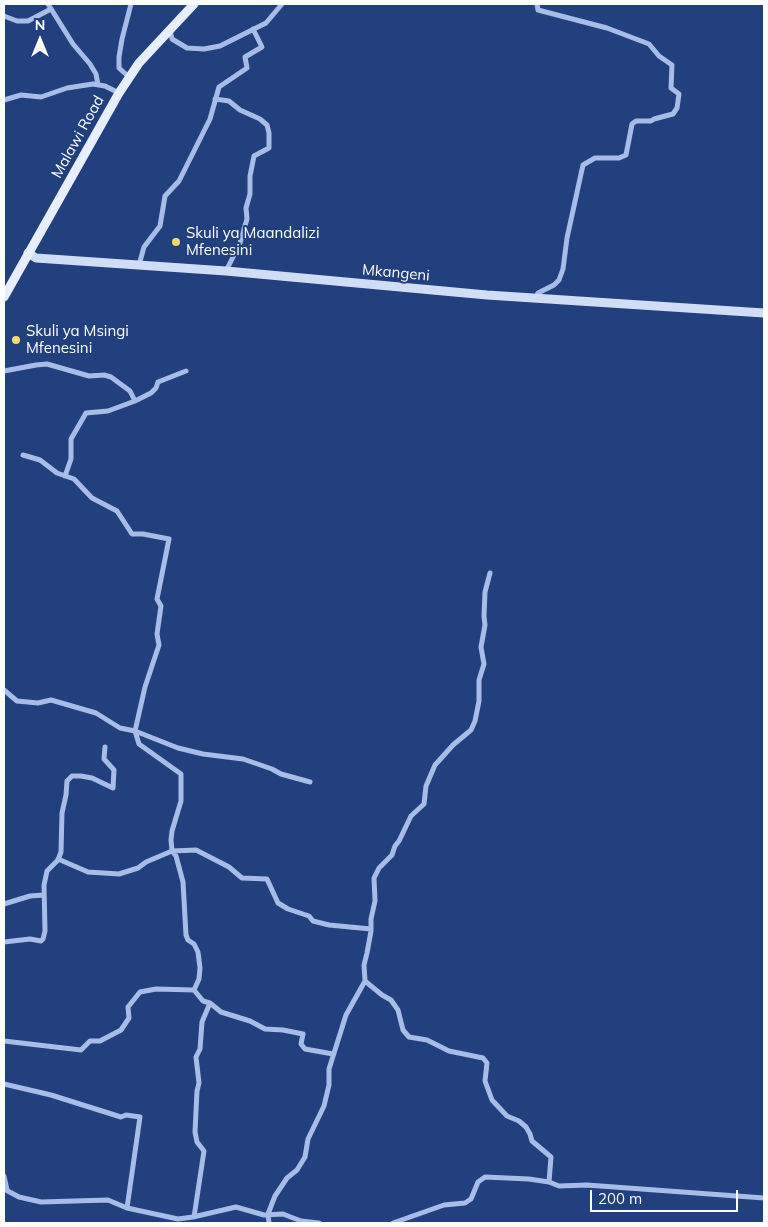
<!DOCTYPE html>
<html>
<head>
<meta charset="utf-8">
<style>
  body { margin:0 }
  #map { position:relative; width:768px; height:1227px; overflow:hidden; background:#223f7e; font-family:Mulish,sans-serif }
  canvas { display:block }
  .frame { position:absolute; inset:0; border:5px solid #fff; pointer-events:none }
  .north { position:absolute; left:15px; top:15px; width:50px; height:50px; -webkit-text-stroke:4px #223f7e; paint-order:stroke; rotate:0deg; font-size:14px; font-weight:700; line-height:20px; text-align:center; color:#fff }
  .north::after { content:''; display:block; margin:auto; width:18px; height:22px; background:#fff; clip-path:polygon(50% 0,100% 100%,50% 72%,0 100%) }
  .scale { position:absolute; left:590px; top:1190px; width:148px; height:22px; box-sizing:border-box; border:2px solid #fff; border-top:0; padding-left:6px; font-size:15px; line-height:18px; white-space:nowrap; color:#fff; -webkit-text-stroke:4px #223f7e; paint-order:stroke }
</style>
</head>
<body>
<div id="map">
<canvas width="768" height="1227"></canvas>
<div class="frame"></div>
<div class="north">N</div>
<div class="scale">200 m</div>
</div>
<script>
const ctx = document.querySelector('canvas').getContext('2d');
ctx.lineJoin = 'round';
function poly(rows) {
  const path = new Path2D();
  for (const r of rows) {
    path.moveTo(r[0], r[1]);
    for (let i = 2; i < r.length; i += 2) path.lineTo(r[i], r[i + 1]);
  }
  return path;
}
function stroke(path, color, width, dash) {
  ctx.strokeStyle = color;
  ctx.lineWidth = width;
  ctx.lineCap = dash ? 'butt' : 'round';
  ctx.setLineDash(dash || []);
  ctx.stroke(path);
}
function drawText(font, color, halo, rows, align = 'center') {
  ctx.font = font + ' Mulish,sans-serif';
  ctx.lineWidth = 4;
  ctx.setLineDash([]);
  ctx.textBaseline = 'middle';
  ctx.strokeStyle = halo;
  ctx.fillStyle = color;
  for (const [text, x, y, turn = 0] of rows) {
    ctx.save();
    ctx.translate(x, y);
    ctx.rotate((+turn || 0) * Math.PI / 180);
    ctx.textAlign = isNaN(turn) ? turn : align;
    if (halo) ctx.strokeText(text, 0, 0);
    ctx.fillText(text, 0, 0);
    ctx.restore();
  }
}
const street = poly([
  [48,4,73,44,90,64,96,74,98,85],
  [4,16,17,21,28,21,51,9],
  [170,30,172,39,187,48,204,49,220,46,266,23,282,4],
  [129,77,119,68,119,57,122,39,131,4],
  [215,99,229,101,240,110,260,119,267,125,269,133,269,148,254,156,250,176,250,194,246,208,247,219,240,243,226,271],
  [4,100,21,95,41,97,67,88,93,84,105,86,119,93],
  [139,265,144,247,160,226,165,196,179,181,210,119,219,87,247,68,245,57,262,47,253,29],
  [536,298,538,293,554,285,559,280,563,269,567,238,583,165,595,158,619,158,626,155,632,124,636,121,651,121,654,119,673,114,677,108,679,94,671,88,672,65,659,56,649,44,607,28,538,10,537,4],
  [4,371,36,365,47,364,89,376,104,375,111,377,130,391,135,401],
  [23,455,40,460,57,473,74,479,92,498,117,511,132,534,143,534,169,539,157,599,161,606,157,634,159,645,145,687,135,731,139,744,181,774,181,801,172,831,171,840,172,851,176,856,183,882,186,935,188,940,194,944,198,952,200,968,199,979,194,990],
  [65,476,71,459,71,439,86,413,108,411,135,401,151,393,156,388,158,382,186,371],
  [4,690,17,701,38,703,51,700,96,713,120,728,135,731,178,748,203,754,243,759,272,769,281,774,310,782],
  [58,859,88,872,119,874,138,868,146,862,172,851,196,850,229,867,242,878,267,879,278,903,288,909,309,916,313,921,329,925,371,929],
  [4,904,30,896,44,895],
  [4,942,30,939,41,941,43,939,45,931,44,885,47,871,58,860,61,852,62,813,66,795,67,781,72,776,81,776,92,778,113,788,114,770,104,759,105,747],
  [365,981,382,995,391,1000,398,1010,403,1030,409,1037,427,1040,449,1051,483,1058,487,1063,485,1081,492,1100,507,1116,519,1121,526,1127,530,1134,532,1141,551,1157,549,1182],
  [4,1041,81,1050,90,1041,100,1041,121,1030,129,1018,128,1007,140,992,156,989,194,990,203,1001,210,1003,221,1012,250,1021,265,1029,283,1030,303,1034,301,1044,305,1049,333,1054],
  [4,1084,51,1095,121,1117,126,1115,140,1117,127,1208],
  [4,1176,7,1190],
  [4,1189,19,1197,41,1202,108,1200,127,1208,178,1219,193,1217,236,1207,264,1215,283,1214,301,1221,319,1223],
  [194,1217,204,1151,197,1142,195,1132,197,1091,199,1083,196,1057,200,1049,202,1022,210,1003],
  [269,1223,268,1214,275,1196,287,1178,297,1170,305,1157,308,1139,324,1106,329,1085,329,1069,346,1015,365,981,364,965,367,953,371,931,371,919,375,901,374,878,379,868,392,855,395,846,399,841,411,816,424,804,426,786,435,765,453,745,471,730,475,721,479,701,479,680,484,664,481,647,485,625,484,616,485,592,490,573],
  [393,1223,444,1205,465,1203,471,1199,478,1182,485,1177,529,1179,549,1182,559,1186,587,1185,764,1198]
]);
const secondary = poly([
  [28,253,36,258,226,271,487,295,764,313]
]);
const primary = poly([
  [4,297,119,93,139,63,194,4]
]);
const markers = [
  [176,242,5,"#f2db69"],
  [16,340,5,"#f2db69"]
];
const streetNames = [
  ["Malawi Road",78,137,-61],
  ["Mkangeni",396,273,5]
];
const poiNames = [
  ["Skuli ya Maandalizi",186,233],
  ["Mfenesini",186,250],
  ["Skuli ya Msingi",26,331],
  ["Mfenesini",26,348]
];
stroke(street, '#a7bce6', 5);
stroke(secondary, '#d1dcf5', 9);
stroke(primary, '#e8eefd', 9);
for (const [x, y, r, color] of markers) {
  const dot = new Path2D();
  dot.arc(x, y, r, 0, 2 * Math.PI);
  ctx.fillStyle = color;
  ctx.fill(dot);
  stroke(dot, '#223f7e', 2);
}
drawText('15px', '#fff', '#223f7e', streetNames);
drawText('15px', '#fff', '#223f7e', poiNames, 'left');
</script>
</body>
</html>
